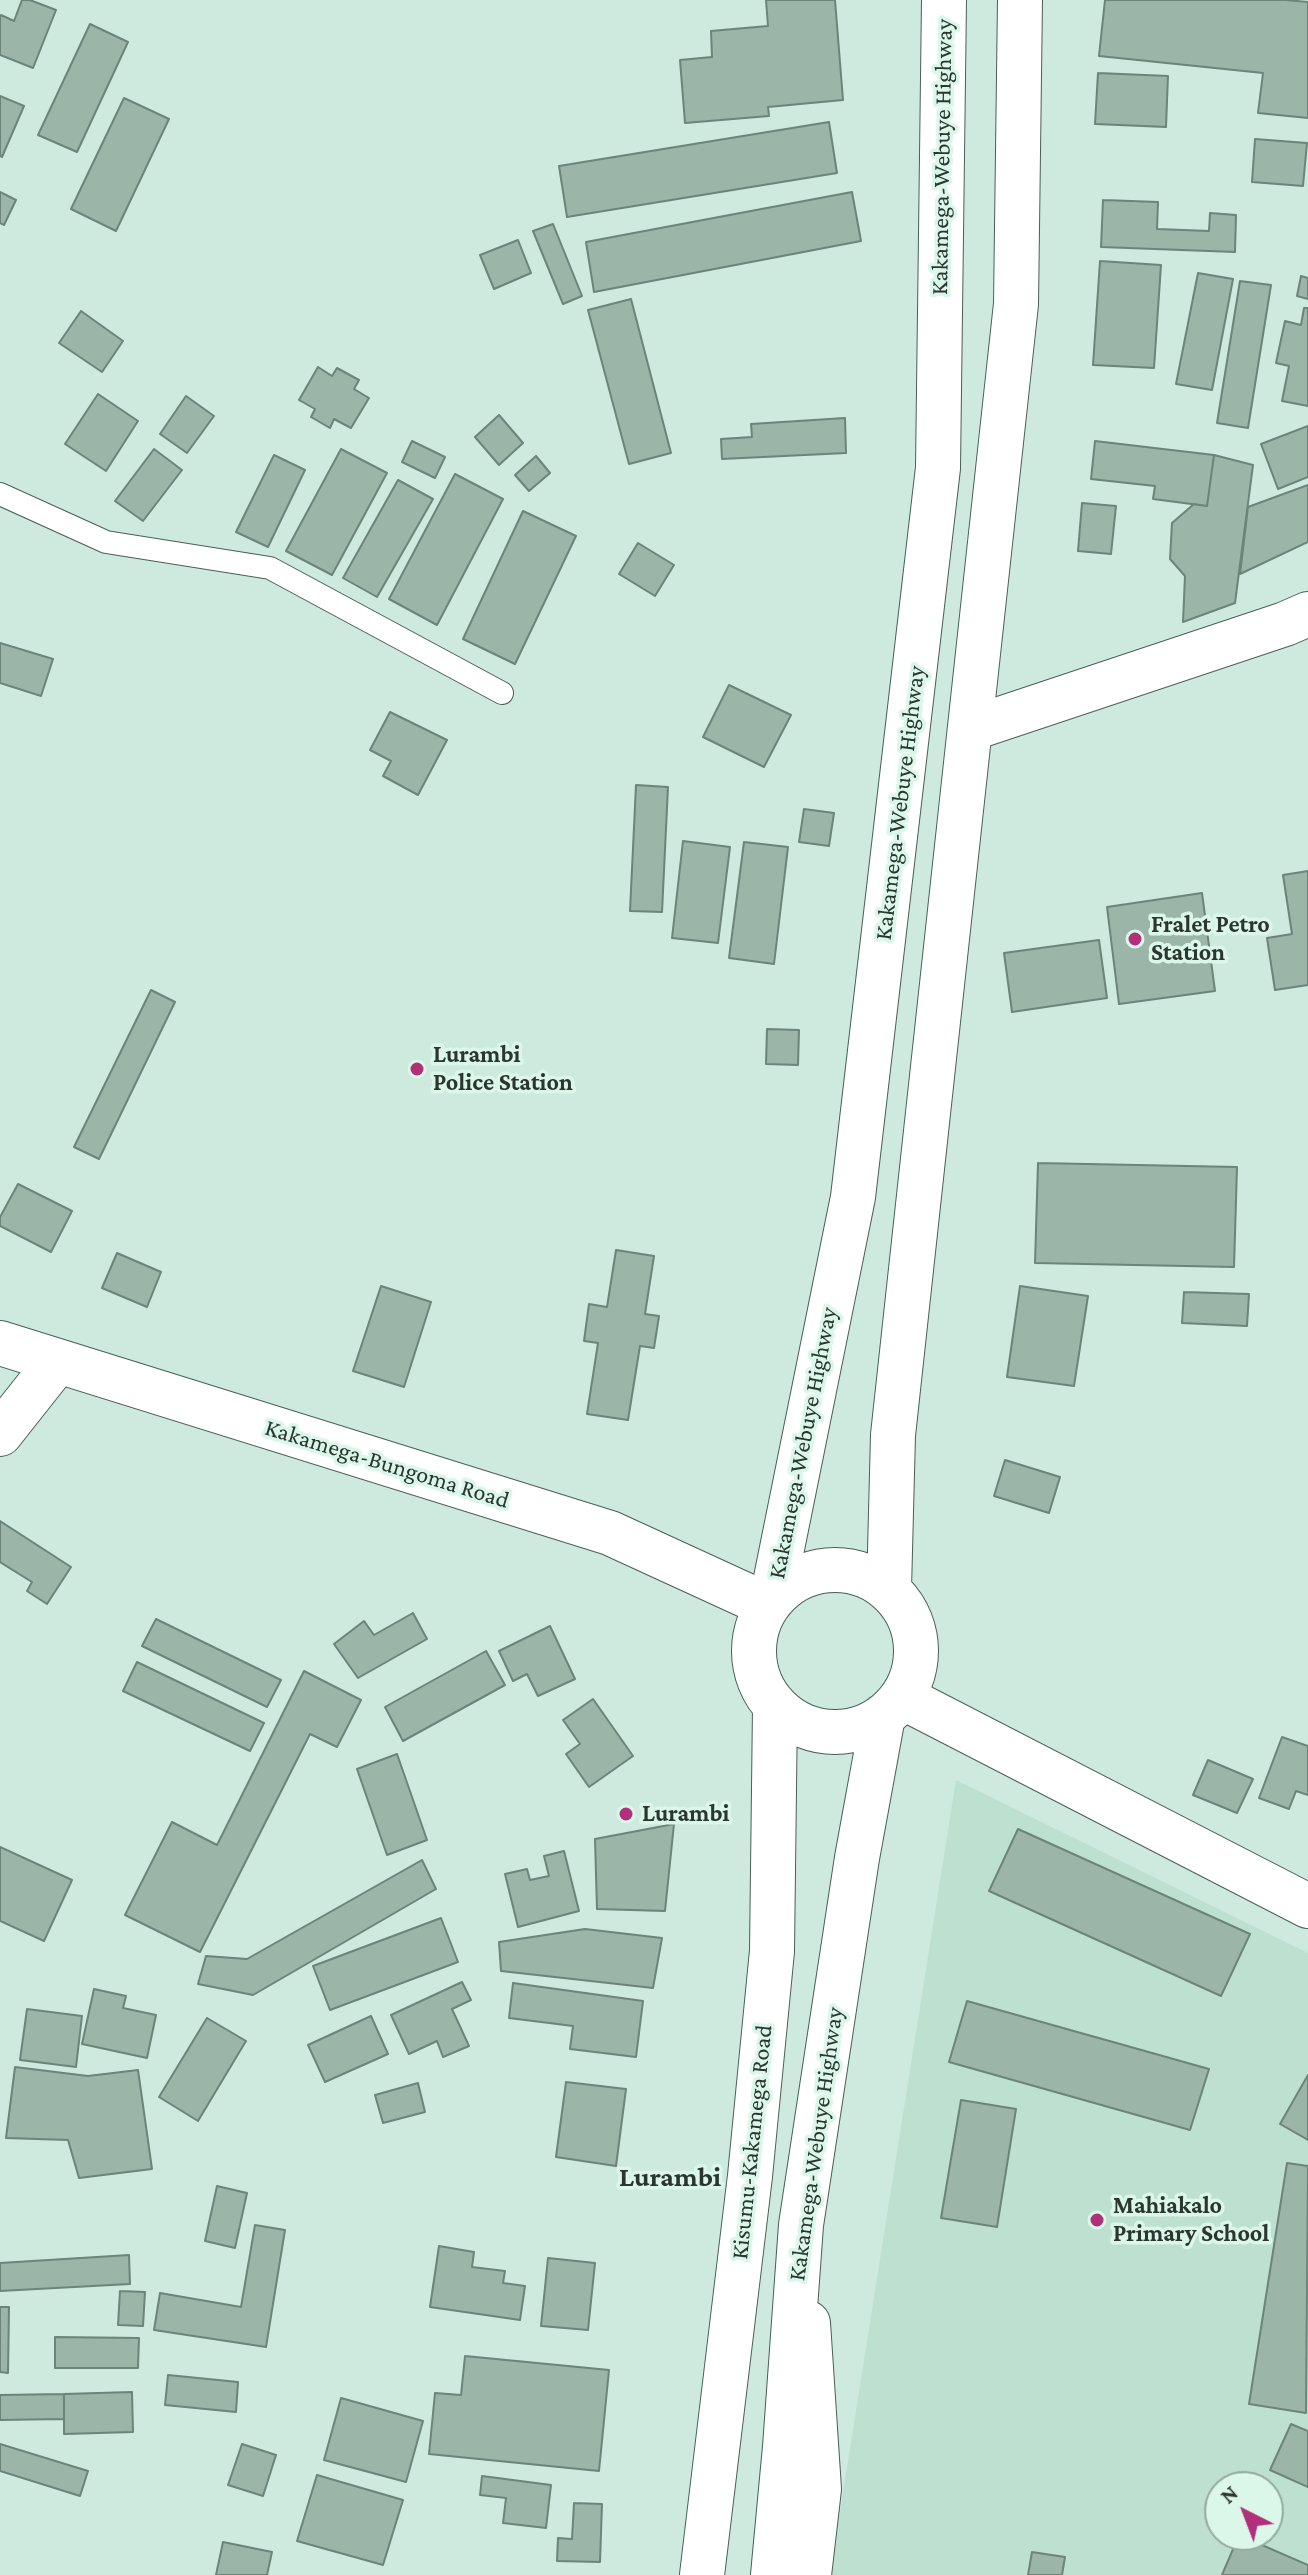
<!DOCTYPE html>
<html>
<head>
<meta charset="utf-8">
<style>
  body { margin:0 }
  #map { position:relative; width:1308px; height:2575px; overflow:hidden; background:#cee9dd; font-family:"Crimson Pro",serif }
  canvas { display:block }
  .north { position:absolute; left:1204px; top:2471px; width:80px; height:80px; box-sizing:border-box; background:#dbf7ea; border:2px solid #95aaa0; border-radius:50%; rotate:318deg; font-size:22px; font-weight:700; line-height:32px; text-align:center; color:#2b3631 }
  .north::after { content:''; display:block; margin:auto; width:28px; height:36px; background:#b22f79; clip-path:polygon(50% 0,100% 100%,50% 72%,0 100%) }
</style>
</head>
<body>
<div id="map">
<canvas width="1308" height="2575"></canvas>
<div class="north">N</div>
</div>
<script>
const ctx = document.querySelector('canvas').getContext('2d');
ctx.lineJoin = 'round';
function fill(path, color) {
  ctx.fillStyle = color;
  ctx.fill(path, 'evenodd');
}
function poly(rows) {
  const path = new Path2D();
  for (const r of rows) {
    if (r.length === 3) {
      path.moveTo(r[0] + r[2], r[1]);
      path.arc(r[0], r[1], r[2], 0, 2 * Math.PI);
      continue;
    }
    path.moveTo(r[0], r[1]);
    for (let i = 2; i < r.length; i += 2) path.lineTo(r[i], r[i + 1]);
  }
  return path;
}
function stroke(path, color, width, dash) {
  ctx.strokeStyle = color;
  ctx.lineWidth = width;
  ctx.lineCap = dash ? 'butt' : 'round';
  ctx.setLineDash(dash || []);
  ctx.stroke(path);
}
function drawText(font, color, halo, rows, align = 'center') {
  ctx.font = font + ' "Crimson Pro",serif';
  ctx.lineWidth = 7;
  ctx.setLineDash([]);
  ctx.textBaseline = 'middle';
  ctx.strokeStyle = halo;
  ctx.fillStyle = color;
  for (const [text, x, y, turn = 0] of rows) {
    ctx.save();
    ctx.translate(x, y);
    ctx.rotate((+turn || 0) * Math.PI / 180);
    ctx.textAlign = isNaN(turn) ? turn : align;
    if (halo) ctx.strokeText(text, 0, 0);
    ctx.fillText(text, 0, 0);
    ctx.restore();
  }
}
const built = poly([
  [956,1780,1308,1953,1308,2575,830,2575],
  [1220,2487,1268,2487,1268,2535,1220,2535]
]);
const building = poly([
  [22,0,30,0,56,10,33,68,0,55,0,17,1,15,14,21,22,0],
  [766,0,835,0,843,100,768,107,769,116,685,123,680,60,712,57,711,31,768,26,766,0],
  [1105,0,1286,0,1308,2,1308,118,1258,113,1263,73,1099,56,1105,0],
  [90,24,128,42,77,152,38,135,90,24],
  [1098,73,1168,76,1166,127,1095,124,1098,73],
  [0,96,24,106,2,157,0,156,0,96],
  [124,98,169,119,116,231,71,209,124,98],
  [829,122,837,173,567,217,559,166,829,122],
  [1255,139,1307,143,1303,186,1252,182,1255,139],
  [0,192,16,200,4,225,0,223,0,192],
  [852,192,861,241,594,292,586,242,852,192],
  [1103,200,1158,202,1157,229,1209,231,1210,213,1236,215,1235,252,1101,247,1103,200],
  [553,224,582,296,563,304,533,231,553,224],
  [518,240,531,273,494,289,480,255,518,240],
  [1100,261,1161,265,1154,368,1093,365,1100,261],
  [1198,273,1233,279,1212,390,1176,384,1198,273],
  [1301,276,1308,278,1308,299,1297,296,1301,276],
  [1240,281,1271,285,1248,428,1217,423,1240,281],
  [631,299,671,453,629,464,588,310,631,299],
  [1304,308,1308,308,1308,406,1282,401,1289,366,1276,363,1285,321,1301,325,1304,308],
  [81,311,123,341,102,372,59,343,81,311],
  [318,367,332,376,337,368,359,380,354,389,369,398,351,428,334,419,330,428,311,417,315,409,299,400,318,367],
  [98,394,138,421,106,471,65,444,98,394],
  [186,396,214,416,187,453,160,434,186,396],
  [499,415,523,443,499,465,475,437,499,415],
  [845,418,846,453,722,459,721,439,752,437,751,424,845,418],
  [1308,426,1308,477,1278,489,1261,444,1308,426],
  [412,441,445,457,435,478,402,462,412,441],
  [1095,441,1214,455,1207,506,1153,499,1155,486,1091,479,1095,441],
  [154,449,182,470,143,521,115,501,154,449],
  [341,449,387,473,332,575,286,551,341,449],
  [274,455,305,470,268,547,236,532,274,455],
  [1214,455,1253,465,1235,603,1183,622,1185,576,1170,559,1172,523,1194,504,1207,506,1214,455],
  [536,456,550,473,529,491,515,475,536,456],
  [455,474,503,499,437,625,389,599,455,474],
  [398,480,433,499,377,597,343,578,398,480],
  [1308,485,1308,542,1240,574,1248,507,1308,485],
  [1082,503,1116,506,1111,554,1078,551,1082,503],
  [523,511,576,536,515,664,463,639,523,511],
  [638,543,674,565,655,596,619,574,638,543],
  [0,643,53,659,41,696,0,683,0,643],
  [729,685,791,715,764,767,703,737,729,685],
  [390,712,447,740,418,795,383,776,391,761,370,750,390,712],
  [636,785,668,787,662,912,630,911,636,785],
  [804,809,834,813,829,846,799,842,804,809],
  [683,841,730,847,718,943,672,938,683,841],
  [744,842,788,847,774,964,729,958,744,842],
  [1308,871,1308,985,1275,990,1267,938,1292,934,1283,875,1308,871],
  [1202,893,1215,991,1119,1004,1107,907,1202,893],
  [1099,940,1107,998,1012,1012,1004,953,1099,940],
  [151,990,175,1002,99,1159,74,1147,151,990],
  [767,1029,799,1030,798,1065,766,1064,767,1029],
  [1038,1163,1237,1167,1234,1267,1035,1263,1038,1163],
  [18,1184,72,1211,51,1252,0,1226,0,1217,18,1184],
  [616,1250,654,1256,645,1314,659,1316,654,1348,640,1346,628,1420,587,1414,598,1343,584,1341,589,1304,607,1307,616,1250],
  [117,1253,161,1272,147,1307,102,1288,117,1253],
  [381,1286,431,1302,404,1387,353,1371,381,1286],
  [1020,1286,1088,1296,1074,1386,1007,1377,1020,1286],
  [1184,1292,1249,1294,1247,1326,1182,1323,1184,1292],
  [1005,1460,1060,1477,1049,1513,994,1496,1005,1460],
  [0,1521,71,1567,47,1604,27,1591,32,1582,0,1562,0,1521],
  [413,1613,427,1639,358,1678,334,1644,364,1621,374,1635,413,1613],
  [156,1619,281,1680,267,1707,142,1646,156,1619],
  [550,1626,575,1679,538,1696,527,1674,513,1681,499,1651,550,1626],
  [486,1651,505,1685,403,1741,385,1707,486,1651],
  [137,1662,264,1723,250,1751,123,1691,137,1662],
  [304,1671,361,1700,337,1747,310,1734,200,1952,125,1915,172,1822,217,1845,304,1671],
  [593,1699,633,1756,589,1787,566,1754,580,1744,563,1720,593,1699],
  [1282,1737,1308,1746,1308,1795,1296,1791,1289,1809,1259,1798,1282,1737],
  [397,1754,427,1840,387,1855,357,1769,397,1754],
  [1208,1760,1253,1779,1237,1813,1193,1795,1208,1760],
  [674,1824,665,1911,597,1909,595,1839,674,1824],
  [1018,1829,1250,1934,1221,1996,989,1891,1018,1829],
  [0,1847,72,1880,44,1941,0,1921,0,1847],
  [564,1851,579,1911,518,1927,505,1874,527,1869,530,1880,549,1876,544,1856,564,1851],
  [422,1860,436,1889,253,1995,198,1984,206,1956,247,1959,422,1860],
  [441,1918,458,1962,330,2010,313,1966,441,1918],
  [585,1929,662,1938,653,1988,501,1971,499,1942,585,1929],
  [462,1982,471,2000,452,2009,469,2046,443,2057,437,2041,409,2054,391,2015,462,1982],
  [513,1983,643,2001,636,2057,570,2049,573,2026,509,2018,513,1983],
  [94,1989,126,1996,123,2008,156,2015,147,2058,82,2044,94,1989],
  [967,2001,1209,2069,1190,2130,949,2062,967,2001],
  [27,2009,82,2016,76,2067,20,2060,27,2009],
  [371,2016,388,2054,325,2082,308,2045,371,2016],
  [207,2018,246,2041,198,2121,159,2097,207,2018],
  [15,2067,88,2076,138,2070,152,2169,79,2178,68,2140,6,2138,15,2067],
  [1308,2075,1308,2140,1280,2124,1308,2075],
  [566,2082,626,2089,616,2166,556,2157,566,2082],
  [418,2083,425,2112,383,2123,375,2095,418,2083],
  [961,2100,1016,2109,997,2227,941,2218,961,2100],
  [1287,2163,1308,2166,1306,2413,1249,2404,1287,2163],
  [217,2186,247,2193,235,2248,205,2241,217,2186],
  [255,2225,285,2230,266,2347,154,2330,160,2293,241,2307,255,2225],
  [439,2246,474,2252,472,2267,505,2271,503,2283,525,2286,520,2320,430,2307,439,2246],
  [129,2255,130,2284,0,2291,0,2263,129,2255],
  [548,2258,595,2263,588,2330,541,2326,548,2258],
  [120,2291,145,2292,143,2326,118,2325,120,2291],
  [0,2307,9,2307,8,2373,0,2372,0,2307],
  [55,2337,139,2338,138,2368,55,2368,55,2337],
  [465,2356,609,2370,599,2471,429,2454,435,2393,461,2395,465,2356],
  [168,2375,238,2382,236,2412,165,2405,168,2375],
  [132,2392,133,2432,64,2434,64,2394,132,2392],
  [64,2394,64,2419,0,2420,0,2395,64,2394],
  [341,2398,423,2421,406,2482,324,2460,341,2398],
  [1291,2424,1308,2431,1308,2487,1270,2470,1291,2424],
  [0,2444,88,2471,80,2496,0,2471,0,2444],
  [242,2444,276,2455,263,2496,228,2485,242,2444],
  [317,2475,403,2500,383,2565,297,2541,317,2475],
  [482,2476,551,2485,546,2528,503,2523,506,2498,480,2495,482,2476],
  [574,2503,602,2504,600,2562,557,2561,558,2538,572,2539,574,2503],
  [1239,2535,1308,2565,1308,2575,1222,2575,1239,2535],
  [223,2542,272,2552,267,2575,216,2575,223,2542],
  [1032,2552,1065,2557,1062,2575,1028,2575,1032,2552]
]);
const lane = poly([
  [0,494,106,542,270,568,502,693]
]);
const street = poly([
  [970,729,1285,624,1308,614],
  [0,1434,57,1362],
  [902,1697,1308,1906],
  [808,2323,819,2489,809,2575]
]);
const primary = poly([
  [0,1343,610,1533,767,1605]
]);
const highway = poly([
  [835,1651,81],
  [889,1589,893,1435,1016,304,1020,0],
  [772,1598,853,1197,938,468,944,0],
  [702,2575,750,2176,772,1951,775,1707],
  [773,2575,785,2447,801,2225,857,1858,883,1716]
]);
const markers = [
  [1135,939,8,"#b22f79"],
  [417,1069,8,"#b22f79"],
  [626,1814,8,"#b22f79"],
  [1097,2220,8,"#b22f79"]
];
const streetNames = [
  ["Kakamega-Webuye Highway",942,157,-89],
  ["Kakamega-Webuye Highway",900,803,-83],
  ["Kakamega-Webuye Highway",803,1443,-79],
  ["Kakamega-Bungoma Road",387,1464,17],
  ["Kisumu-Kakamega Road",752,2142,-84],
  ["Kakamega-Webuye Highway",816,2144,-82]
];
const poiNames = [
  ["Fralet Petro",1151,925],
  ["Station",1151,953],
  ["Lurambi",433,1055],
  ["Police Station",433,1083],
  ["Lurambi",642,1814],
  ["Mahiakalo",1113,2206],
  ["Primary School",1113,2234]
];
const quarterNames = [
  ["Lurambi",670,2177]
];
fill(built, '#bde0d1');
fill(building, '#9bb5a9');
stroke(building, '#6c847a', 2);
stroke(lane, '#496056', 24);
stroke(street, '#496056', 46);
stroke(primary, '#496056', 46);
stroke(highway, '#496056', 46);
stroke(lane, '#fff', 22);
stroke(street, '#fff', 44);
stroke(primary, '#fff', 44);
stroke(highway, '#fff', 44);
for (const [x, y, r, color] of markers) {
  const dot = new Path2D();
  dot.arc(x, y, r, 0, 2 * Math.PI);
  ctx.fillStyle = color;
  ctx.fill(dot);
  stroke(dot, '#dbf7ea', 3);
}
drawText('24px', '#2b3631', '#dbf7ea', streetNames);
drawText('bold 24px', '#2b3631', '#dbf7ea', poiNames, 'left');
drawText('bold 28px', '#2b3631', '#dbf7ea', quarterNames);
</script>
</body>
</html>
